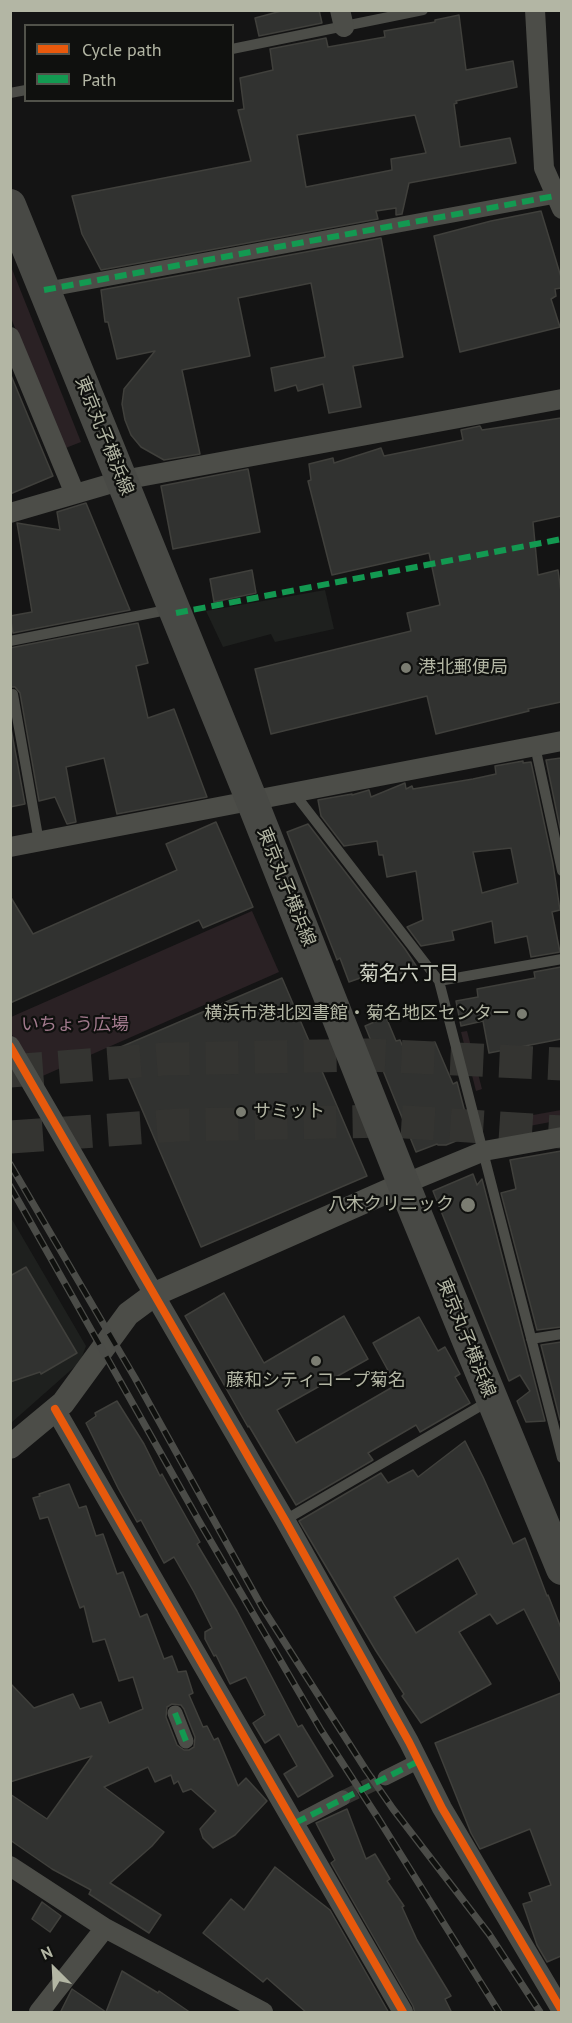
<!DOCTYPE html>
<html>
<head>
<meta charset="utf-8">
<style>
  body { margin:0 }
  #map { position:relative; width:572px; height:2023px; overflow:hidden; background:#141414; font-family:"PT Sans",sans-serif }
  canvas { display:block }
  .frame { position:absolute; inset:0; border:12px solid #b3b6a4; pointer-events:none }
  .legend { position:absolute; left:24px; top:24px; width:210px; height:78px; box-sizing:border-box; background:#0f100e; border:2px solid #51524a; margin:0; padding:8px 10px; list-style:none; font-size:18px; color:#b3b6a4 }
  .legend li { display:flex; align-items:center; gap:12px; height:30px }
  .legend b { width:30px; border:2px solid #51524a }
  .north { position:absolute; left:24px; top:1939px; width:60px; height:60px; -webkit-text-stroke:4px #0f100e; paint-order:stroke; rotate:336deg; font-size:16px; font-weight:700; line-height:24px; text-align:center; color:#b3b6a4 }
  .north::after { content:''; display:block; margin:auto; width:21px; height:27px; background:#b3b6a4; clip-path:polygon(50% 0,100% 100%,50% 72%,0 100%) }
</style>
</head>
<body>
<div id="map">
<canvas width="572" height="2023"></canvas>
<div class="frame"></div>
<ul class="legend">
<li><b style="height:8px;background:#e8590c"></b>Cycle path</li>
<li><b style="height:8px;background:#139951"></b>Path</li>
</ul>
<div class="north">N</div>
</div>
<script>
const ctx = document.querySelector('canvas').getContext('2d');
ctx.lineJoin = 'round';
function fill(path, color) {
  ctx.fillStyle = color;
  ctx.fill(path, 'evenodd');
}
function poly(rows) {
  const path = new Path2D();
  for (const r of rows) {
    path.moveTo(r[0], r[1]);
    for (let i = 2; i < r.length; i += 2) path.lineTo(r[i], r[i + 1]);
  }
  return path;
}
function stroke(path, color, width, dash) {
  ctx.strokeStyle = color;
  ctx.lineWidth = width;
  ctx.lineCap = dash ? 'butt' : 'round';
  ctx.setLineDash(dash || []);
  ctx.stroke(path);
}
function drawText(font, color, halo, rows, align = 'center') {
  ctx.font = font + ' "PT Sans","Noto Sans JP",sans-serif';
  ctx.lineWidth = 4.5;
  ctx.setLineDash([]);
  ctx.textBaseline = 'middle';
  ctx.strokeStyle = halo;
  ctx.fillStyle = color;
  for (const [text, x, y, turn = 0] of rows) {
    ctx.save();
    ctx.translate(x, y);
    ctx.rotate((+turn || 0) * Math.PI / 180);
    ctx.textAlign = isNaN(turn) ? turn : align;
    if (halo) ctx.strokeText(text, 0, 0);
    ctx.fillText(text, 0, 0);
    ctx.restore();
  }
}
const built = poly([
  [325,590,334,629,275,642,271,634,223,647,206,611],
  [10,1216,86,1346,80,1362,11,1423]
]);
const green = poly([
  [10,264,81,442,63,449,11,318],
  [252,911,279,972,38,1078,11,1033,11,1017],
  [467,1031,482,1089,476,1091,461,1032],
  [561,1110,561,1120,524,1127,522,1117]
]);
const building = poly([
  [285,10,319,10,322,23,259,36,255,18,285,10],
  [459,15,466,70,513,61,517,87,456,101,457,103,454,104,460,147,510,138,516,163,409,183,402,214,396,215,396,208,376,211,378,219,101,270,82,234,72,196,251,161,238,110,244,109,240,78,273,70,270,49,326,38,328,47,385,37,384,31,435,22,435,20,459,15],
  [415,115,426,153,391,159,392,170,306,187,297,135,415,115],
  [541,211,561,277,561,288,555,289,556,296,551,299,560,327,460,352,434,236,491,221,541,211],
  [381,238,403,357,353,366,361,407,329,413,323,384,298,391,296,385,275,391,271,368,325,357,311,283,238,298,250,356,182,370,200,454,164,460,141,447,131,435,125,420,122,404,124,389,155,351,117,359,108,322,105,322,101,290,381,238],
  [10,373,53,476,10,494,10,373],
  [561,418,561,516,533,522,538,575,558,570,561,592,561,702,528,709,529,711,436,734,427,696,271,734,255,669,411,631,407,613,440,605,429,553,332,575,308,481,311,480,309,464,333,458,334,463,381,448,384,456,463,440,461,430,480,426,482,430,561,418],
  [248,469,260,532,173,549,161,486,248,469],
  [86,503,130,610,13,633,10,616,32,612,17,523,60,530,57,512,86,503],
  [252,570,256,593,214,602,210,579,252,570],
  [138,623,148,663,136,666,148,718,174,709,207,797,117,814,104,758,66,767,76,822,67,824,55,797,39,801,20,693,15,687,10,687,10,648,138,623],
  [10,723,25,804,10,807,10,723],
  [561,758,561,833,546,760,561,758],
  [523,761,523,763,531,762,553,864,560,910,552,912,560,952,531,957,527,936,495,943,492,921,452,931,454,940,421,946,407,927,423,920,416,871,387,877,383,855,379,855,377,841,344,846,321,816,318,800,352,794,352,795,369,790,371,797,405,783,406,789,412,786,413,789,473,779,496,774,495,766,523,761],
  [511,848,518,883,482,893,473,852,511,848],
  [216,822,253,907,203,928,199,920,10,1003,10,896,33,934,177,870,166,844,216,822],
  [308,824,405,949,417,967,389,978,383,970,349,982,340,958,337,960,287,832,308,824],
  [561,967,561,1039,489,1053,483,1021,461,1026,456,1001,478,997,477,989,535,978,534,972,561,967],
  [282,978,367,1176,201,1247,116,1049,282,978],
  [386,1017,396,1041,400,1040,406,1054,435,1042,453,1084,457,1082,471,1135,446,1145,438,1145,437,1144,416,1152,365,1026,386,1017],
  [561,1151,561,1327,537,1330,501,1193,516,1189,510,1160,561,1151],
  [473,1174,477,1185,482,1179,545,1421,526,1422,517,1401,530,1391,520,1375,509,1381,433,1191,473,1174],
  [26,1267,77,1353,41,1374,40,1372,10,1382,10,1276,26,1267],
  [224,1293,264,1363,344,1316,368,1359,277,1410,296,1443,396,1385,373,1343,419,1317,438,1351,445,1347,460,1374,455,1377,470,1403,420,1432,416,1425,368,1453,373,1460,296,1505,249,1426,248,1427,185,1316,224,1293],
  [561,1342,561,1420,560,1420,541,1345,561,1342],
  [117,1401,144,1444,160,1476,162,1474,173,1494,200,1542,197,1544,237,1611,298,1727,302,1725,333,1776,298,1797,284,1774,297,1766,279,1734,265,1743,253,1723,265,1715,246,1677,230,1684,216,1655,214,1656,205,1639,205,1632,212,1628,194,1592,174,1557,164,1563,141,1520,137,1522,118,1488,86,1423,96,1416,95,1413,117,1401],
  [465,1441,483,1477,513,1544,525,1538,547,1596,548,1595,561,1628,561,1683,524,1609,497,1624,490,1614,459,1632,491,1684,421,1723,402,1696,404,1694,376,1651,299,1521,381,1473,388,1483,413,1470,418,1477,465,1441],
  [458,1558,477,1594,416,1633,394,1597,458,1558],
  [69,1484,79,1508,86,1506,96,1536,103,1534,117,1574,123,1572,140,1617,147,1614,164,1659,172,1656,178,1672,186,1671,193,1693,189,1695,203,1727,207,1726,214,1740,218,1738,238,1786,246,1778,267,1801,235,1835,213,1848,203,1838,200,1829,216,1811,191,1789,183,1792,178,1781,174,1784,171,1775,155,1782,148,1767,104,1787,164,1832,152,1846,110,1883,161,1915,149,1933,89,1894,91,1890,52,1869,10,1840,10,1794,47,1819,92,1756,10,1782,10,1683,34,1708,73,1694,80,1709,101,1702,109,1723,143,1709,133,1677,119,1681,105,1639,93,1642,84,1606,80,1608,48,1517,40,1519,33,1498,40,1496,39,1494,69,1484],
  [172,1704,181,1705,184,1709,195,1737,194,1747,189,1750,184,1750,177,1745,166,1717,167,1707,172,1704],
  [561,1693,561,1956,547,1962,537,1945,523,1904,532,1901,529,1893,551,1885,530,1829,480,1849,471,1833,435,1743,561,1693],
  [347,1809,366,1859,375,1854,390,1879,387,1881,404,1906,402,1907,417,1940,451,1996,445,1999,452,2013,415,2013,413,2006,331,1863,335,1860,316,1823,347,1809],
  [275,1867,330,1910,389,2013,307,2013,267,1978,263,1982,203,1933,231,1899,244,1910,275,1867],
  [42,1902,61,1916,50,1932,32,1919,42,1902],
  [122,1971,158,1993,159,1991,191,2013,60,2013,72,1989,106,2012,122,1971]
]);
const pedestrianTunnel = poly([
  [343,1798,385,1778]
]);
const motorwayTunnel = poly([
  [10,1071,166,1059,368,1055,562,1064],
  [10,1137,180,1125,391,1121,562,1132]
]);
const service = poly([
  [232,49,423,10],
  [10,93,26,90],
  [10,641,172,609],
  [10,695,13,694,39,842],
  [535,746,562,871],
  [294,793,439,981,562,1458],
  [439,981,562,959],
  [531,1339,562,1334],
  [285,1520,489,1401]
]);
const pedestrian = poly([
  [44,290,555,196],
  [175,1713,186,1741],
  [385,1778,419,1761],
  [295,1823,343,1798]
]);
const minor = poly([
  [340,10,344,27],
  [535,10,544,168,562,209],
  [10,337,75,494],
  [10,513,123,480,562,399],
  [10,847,562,741],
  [10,1046,285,1520,409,1742,442,1808,562,2011],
  [404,1184,484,1151,562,1137],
  [55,1409,403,2012],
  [10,1866,105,1928,263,2012],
  [39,2012,105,1928]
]);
const tertiary = poly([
  [10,1447,63,1403,128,1314,155,1294,404,1184]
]);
const primary = poly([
  [10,205,252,801,406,1190,562,1569]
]);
const rail = poly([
  [10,1164,135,1378,262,1607,366,1770,393,1809,489,1934,540,2012],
  [10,1186,199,1521,321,1730,378,1818,499,2012]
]);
const quiet = poly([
  [44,290,555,196],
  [176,613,562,539],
  [175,1713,186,1741],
  [295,1823,419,1761]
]);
const cycleway = poly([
  [10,1046,285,1520,409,1742,442,1808,562,2011],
  [55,1409,403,2012]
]);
const markers = [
  [406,668,6,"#7b7d72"],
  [522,1014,6,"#7b7d72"],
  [241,1112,6,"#7b7d72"],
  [468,1205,8,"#7b7d72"],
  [316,1361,6,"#7b7d72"]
];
const streetNames = [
  ["東京丸子横浜線",104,436,68],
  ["東京丸子横浜線",286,887,68],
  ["東京丸子横浜線",466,1338,68]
];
const poiNames = [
  ["港北郵便局",418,668],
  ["横浜市港北図書館・菊名地区センター",510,1014,"right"],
  ["サミット",253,1112],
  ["八木クリニック",454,1205,"right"],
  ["藤和シティコープ菊名",316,1381,"center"]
];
const parkNames = [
  ["いちょう広場",75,1025]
];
const neighbourhoodNames = [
  ["菊名六丁目",409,974]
];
fill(built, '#1e201e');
fill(green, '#2a2124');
fill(building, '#313230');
stroke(building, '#40403c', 1.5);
stroke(pedestrianTunnel, '#343431', 15, [15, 8]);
stroke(motorwayTunnel, '#343431', 33, [33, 16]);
stroke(service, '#4c4d48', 10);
stroke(pedestrian, '#4c4d48', 15);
stroke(minor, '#4c4d48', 20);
stroke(tertiary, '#4c4d48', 24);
stroke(primary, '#484945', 32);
stroke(rail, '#4b4c48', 7);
stroke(rail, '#0f100e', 4.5, [14]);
stroke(quiet, '#139951', 6, [12, 6]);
stroke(cycleway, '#e8590c', 8);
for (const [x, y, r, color] of markers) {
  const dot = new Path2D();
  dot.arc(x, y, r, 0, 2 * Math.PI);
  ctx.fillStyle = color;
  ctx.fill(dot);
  stroke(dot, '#0f100e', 2);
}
drawText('18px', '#b3b6a4', '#0f100e', streetNames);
drawText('18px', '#b3b6a4', '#0f100e', poiNames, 'left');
drawText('18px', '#a27a8d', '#0f100e', parkNames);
drawText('20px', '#cfd2c5', '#0f100e', neighbourhoodNames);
</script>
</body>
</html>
